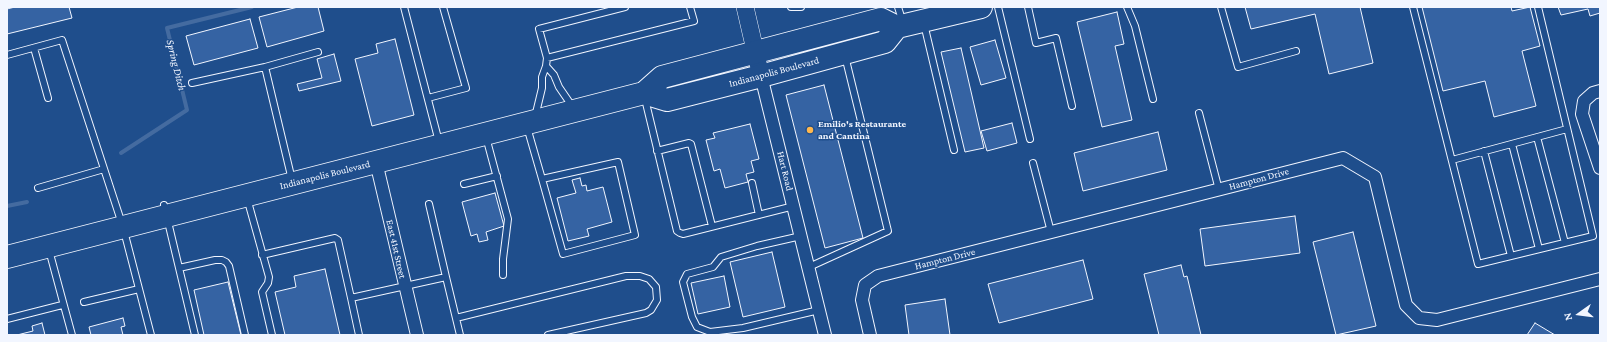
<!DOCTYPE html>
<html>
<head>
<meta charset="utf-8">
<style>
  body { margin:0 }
  #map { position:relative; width:1607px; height:342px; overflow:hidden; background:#1f4e8c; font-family:"Crimson Pro",serif }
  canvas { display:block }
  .frame { position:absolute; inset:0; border:8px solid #f2f6ff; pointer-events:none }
  .north { position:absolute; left:1559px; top:294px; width:40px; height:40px; -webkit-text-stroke:3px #1f4e8c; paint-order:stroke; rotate:256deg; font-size:11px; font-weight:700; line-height:16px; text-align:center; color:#f2f6ff }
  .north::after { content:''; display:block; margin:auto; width:14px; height:18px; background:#f2f6ff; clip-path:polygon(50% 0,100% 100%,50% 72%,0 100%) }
</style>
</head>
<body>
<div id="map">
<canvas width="1607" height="342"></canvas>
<div class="frame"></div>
<div class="north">N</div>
</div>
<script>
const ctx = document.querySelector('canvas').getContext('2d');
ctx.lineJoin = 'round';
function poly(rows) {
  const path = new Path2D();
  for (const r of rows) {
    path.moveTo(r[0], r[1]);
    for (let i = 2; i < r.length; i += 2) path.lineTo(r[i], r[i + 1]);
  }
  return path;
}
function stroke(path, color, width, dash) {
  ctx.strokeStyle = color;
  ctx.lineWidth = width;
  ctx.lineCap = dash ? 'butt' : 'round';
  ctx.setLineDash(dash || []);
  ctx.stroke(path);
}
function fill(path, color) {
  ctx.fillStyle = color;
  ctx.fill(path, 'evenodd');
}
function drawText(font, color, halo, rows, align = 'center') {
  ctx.font = font + ' "Crimson Pro",serif';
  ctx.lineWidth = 3;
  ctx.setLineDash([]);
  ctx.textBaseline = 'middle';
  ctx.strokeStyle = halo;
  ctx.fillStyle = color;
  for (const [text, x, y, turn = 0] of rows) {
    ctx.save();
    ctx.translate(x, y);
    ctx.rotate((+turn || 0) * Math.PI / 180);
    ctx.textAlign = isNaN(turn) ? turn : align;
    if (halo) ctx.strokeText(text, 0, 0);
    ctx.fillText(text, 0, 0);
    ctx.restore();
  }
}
const stream = poly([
  [121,153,187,110,167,28,252,7],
  [7,206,27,202]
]);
const building = poly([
  [15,7,69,7,72,18,7,34,7,9,15,7],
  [298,7,318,7,324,31,267,47,259,17,298,7],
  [1245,7,1360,7,1373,63,1329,74,1315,14,1251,29,1245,7],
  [1422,7,1511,7,1512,11,1530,7,1540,46,1522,51,1536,106,1494,117,1485,81,1443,91,1422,7],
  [1558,7,1600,7,1600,13,1590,16,1588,9,1561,15,1558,7],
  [1117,12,1124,44,1115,46,1132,120,1102,127,1077,22,1117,12],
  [250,19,258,48,194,65,186,36,250,19],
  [395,39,414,115,372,126,355,59,378,53,376,44,395,39],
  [995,40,1006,78,981,85,970,47,995,40],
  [961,48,984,148,965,152,941,52,961,48],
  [334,54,341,81,299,91,297,84,322,78,317,59,334,54],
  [824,85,863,238,825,248,786,95,824,85],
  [1012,123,1017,143,987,151,981,131,1012,123],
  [750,124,759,159,751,161,754,172,746,174,748,182,725,188,720,169,714,171,706,140,715,138,713,133,750,124],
  [1158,132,1167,170,1083,191,1074,153,1158,132],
  [580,178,582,186,586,185,587,191,603,187,612,222,587,229,589,236,568,241,557,198,576,193,572,180,580,178],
  [495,193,504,226,486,232,488,240,479,242,477,234,471,236,462,202,495,193],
  [1295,216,1300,253,1205,266,1200,229,1295,216],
  [1353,232,1376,326,1336,335,1313,242,1353,232],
  [772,252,785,307,743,317,730,262,772,252],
  [1083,260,1093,299,999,323,988,284,1083,260],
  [1181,265,1184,277,1187,276,1201,335,1159,335,1144,274,1181,265],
  [325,269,340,335,285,335,275,292,296,287,294,276,325,269],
  [724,276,730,307,698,314,691,283,724,276],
  [228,282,241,335,204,335,194,290,228,282],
  [945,299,950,335,909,335,905,305,945,299],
  [123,318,125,326,121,327,123,335,91,335,89,327,123,318],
  [42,323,45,335,17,335,33,331,32,326,42,323],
  [1535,323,1555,335,1527,335,1535,323]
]);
const lane = poly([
  [404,7,439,142],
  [791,7,801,7],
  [898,7,903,23],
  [998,7,1030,139],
  [1028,7,1036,43,1056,38,1072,106],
  [1127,7,1135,26,1153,99],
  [1221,7,1238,67,1296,51],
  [1413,7,1478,264,1593,236,1538,7],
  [924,24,954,150],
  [34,48,48,98],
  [7,55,62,40,123,227,151,335],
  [547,58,694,21,690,7],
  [546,66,547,58,539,29,625,7],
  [192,83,265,67],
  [428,98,466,88,443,7],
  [645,99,677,231,680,233,683,234,794,206],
  [1199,113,1219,190],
  [535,117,542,88,542,77,546,66,554,75,559,87,572,106],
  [527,127,542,179,618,162,635,235,563,254,542,179],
  [486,137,508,219,503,259,503,275],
  [1537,137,1565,243],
  [1512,144,1539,249],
  [657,151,689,143,691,144,712,226],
  [1484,151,1511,256],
  [1452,160,1567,129],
  [1033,163,1051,232],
  [292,180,265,67,318,52],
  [752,183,759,215],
  [464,184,497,176],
  [38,188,104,169],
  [247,198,269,277,268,283,262,292,272,335],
  [429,204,446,277],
  [164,205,195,335],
  [801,236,757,246,721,257,713,267,687,274,683,282,692,317,697,327,710,332,743,328,819,310],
  [262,255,335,238,338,240,351,298],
  [809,267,888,231,845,56],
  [179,268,215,260,222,260,226,262,229,266,245,335],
  [63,302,72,335],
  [84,302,139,289],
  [456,318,626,276,640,276,649,279,656,287,657,300,651,310,646,313,548,335],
  [7,319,62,305,63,302,49,250],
  [359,335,351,298,446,277,460,335]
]);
const street = poly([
  [761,76,825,335],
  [1600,91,1593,93,1584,101,1582,114,1600,168],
  [376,162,417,335],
  [870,335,862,300,865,285,878,276,1343,158,1375,177,1406,305,1419,318,1437,320,1600,279]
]);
const secondary = poly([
  [745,7,761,76]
]);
const highway = poly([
  [644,93,667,100,761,76,885,42,897,27],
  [7,257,644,93,662,77,881,19,897,27,981,7]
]);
const markers = [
  [810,130,4,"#ffb74d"]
];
const streetNames = [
  ["Indianapolis Boulevard",774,72,-15],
  ["Hart Road",785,171,76],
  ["Indianapolis Boulevard",325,175,-14],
  ["Hampton Drive",1259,179,-15],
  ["East 41st Street",396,249,77],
  ["Hampton Drive",945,259,-14]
];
const poiNames = [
  ["Emilio's Restaurante",818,124],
  ["and Cantina",818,136]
];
const waterNames = [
  ["Spring Ditch",176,65,76]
];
stroke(stream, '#446ba0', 4);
fill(building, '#3563a3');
stroke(building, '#f2f6ff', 1);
stroke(lane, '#f2f6ff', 8);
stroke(street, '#f2f6ff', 14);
stroke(secondary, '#f2f6ff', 18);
stroke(highway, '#f2f6ff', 24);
stroke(lane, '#1f4e8c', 6);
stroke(street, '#1f4e8c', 12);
stroke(secondary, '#1f4e8c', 17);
stroke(highway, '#1f4e8c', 22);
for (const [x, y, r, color] of markers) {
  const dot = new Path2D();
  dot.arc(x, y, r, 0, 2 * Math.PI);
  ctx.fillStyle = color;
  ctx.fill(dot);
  stroke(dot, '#1f4e8c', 1.5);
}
drawText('10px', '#f2f6ff', '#1f4e8c', streetNames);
drawText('bold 10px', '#f2f6ff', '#1f4e8c', poiNames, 'left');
drawText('italic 11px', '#f2f6ff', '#1f4e8c', waterNames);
</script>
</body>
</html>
